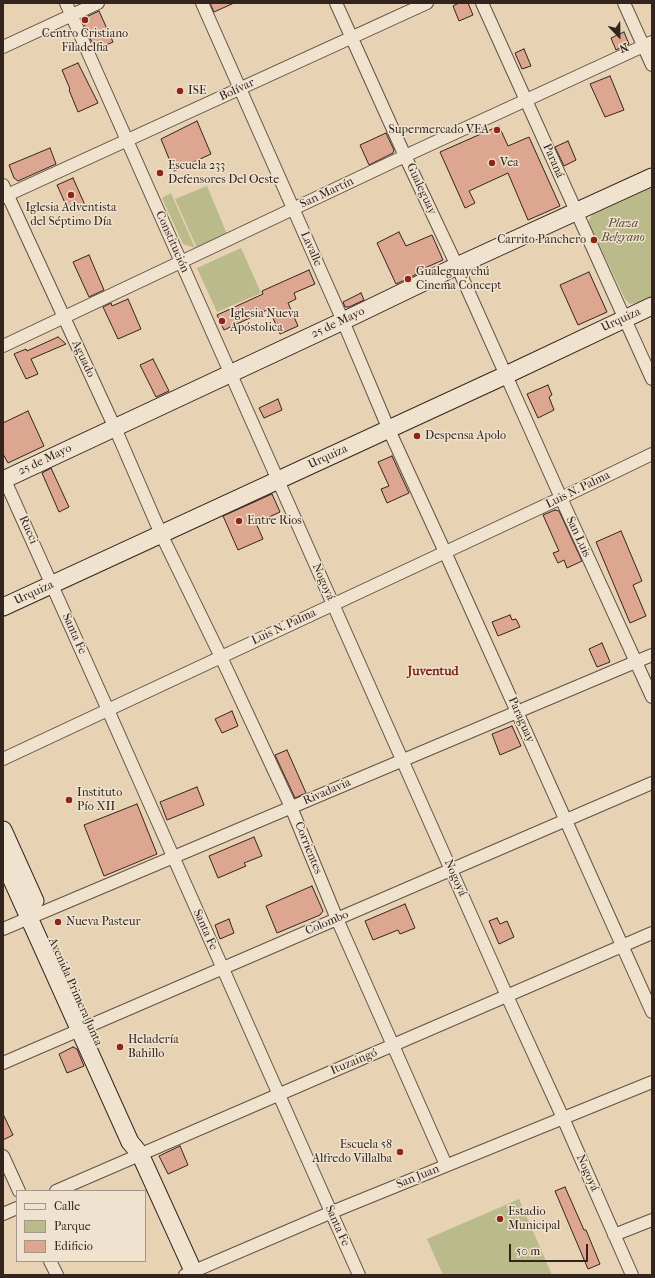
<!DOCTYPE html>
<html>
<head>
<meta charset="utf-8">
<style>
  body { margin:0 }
  #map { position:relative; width:655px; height:1278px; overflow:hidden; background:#e7d2b4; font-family:"IM FELL French Canon",serif }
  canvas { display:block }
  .frame { position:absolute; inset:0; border:4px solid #34241e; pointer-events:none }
  .legend { position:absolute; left:16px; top:1190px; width:130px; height:72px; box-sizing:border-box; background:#efe2ce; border:1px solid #a49688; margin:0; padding:5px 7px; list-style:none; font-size:12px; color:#34241e }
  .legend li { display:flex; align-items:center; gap:8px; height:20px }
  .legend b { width:20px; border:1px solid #a49688 }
  .north { position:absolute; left:599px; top:16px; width:40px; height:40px; -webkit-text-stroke:3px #efe2ce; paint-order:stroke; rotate:158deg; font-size:11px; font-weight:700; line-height:16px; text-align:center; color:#34241e }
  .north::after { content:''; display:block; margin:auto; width:14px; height:18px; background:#34241e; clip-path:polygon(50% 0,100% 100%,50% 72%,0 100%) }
  .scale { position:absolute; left:509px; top:1244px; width:79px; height:18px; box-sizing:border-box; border:2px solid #34241e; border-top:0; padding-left:5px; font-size:12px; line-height:14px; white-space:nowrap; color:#34241e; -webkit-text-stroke:3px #efe2ce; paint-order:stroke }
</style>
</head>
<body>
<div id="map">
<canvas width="655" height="1278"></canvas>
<div class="frame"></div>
<ul class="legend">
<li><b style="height:5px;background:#efe2ce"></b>Calle</li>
<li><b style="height:11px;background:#baba8a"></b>Parque</li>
<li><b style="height:11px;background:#dda691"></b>Edificio</li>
</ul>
<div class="north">N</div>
<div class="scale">50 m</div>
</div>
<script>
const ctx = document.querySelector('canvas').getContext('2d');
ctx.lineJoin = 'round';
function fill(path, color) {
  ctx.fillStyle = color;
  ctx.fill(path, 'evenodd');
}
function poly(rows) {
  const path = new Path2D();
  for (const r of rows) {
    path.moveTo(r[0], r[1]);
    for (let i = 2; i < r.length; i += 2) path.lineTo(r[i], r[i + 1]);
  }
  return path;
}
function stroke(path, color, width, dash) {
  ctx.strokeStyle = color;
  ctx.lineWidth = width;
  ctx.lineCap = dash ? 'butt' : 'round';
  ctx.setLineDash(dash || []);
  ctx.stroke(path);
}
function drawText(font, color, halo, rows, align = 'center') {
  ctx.font = font + ' "IM FELL French Canon",serif';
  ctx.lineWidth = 3;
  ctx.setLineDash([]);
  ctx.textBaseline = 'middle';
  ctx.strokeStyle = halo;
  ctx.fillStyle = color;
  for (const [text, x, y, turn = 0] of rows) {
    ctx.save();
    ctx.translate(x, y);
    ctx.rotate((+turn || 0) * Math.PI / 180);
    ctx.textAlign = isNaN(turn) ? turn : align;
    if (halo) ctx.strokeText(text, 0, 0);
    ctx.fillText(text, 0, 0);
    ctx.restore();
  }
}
const green = poly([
  [207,186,227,234,197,248,175,199],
  [652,186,652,296,638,303,630,304,625,299,588,222,593,213],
  [171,193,174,200,195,248,183,244,162,198],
  [241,248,261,293,217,312,197,268],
  [519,1199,552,1275,443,1275,427,1239]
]);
const building = poly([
  [210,3,234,3,214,12,210,3],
  [459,3,468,3,473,15,459,21,453,6,459,3],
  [99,11,113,42,95,50,82,19,99,11],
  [624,32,629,44,616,50,611,38,624,32],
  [524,49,531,66,522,69,515,53,524,49],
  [78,63,98,103,78,112,69,90,70,89,62,70,78,63],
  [610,76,624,110,605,117,590,84,610,76],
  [197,121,211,154,174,171,161,139,197,121],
  [499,126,508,146,529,137,560,206,528,220,508,173,469,191,475,203,465,208,440,152,499,126],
  [386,133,394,150,393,153,369,165,360,145,386,133],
  [568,141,576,160,564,166,555,147,568,141],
  [50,148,56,164,18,181,14,178,9,165,50,148],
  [73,178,85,205,69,212,57,185,73,178],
  [399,232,406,246,432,235,443,260,418,271,419,273,396,284,377,243,399,232],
  [89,255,104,290,89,297,73,262,89,255],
  [309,270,315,284,294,293,296,299,288,303,298,326,280,334,269,309,224,330,217,315,263,294,262,291,309,270],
  [589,272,607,312,578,325,560,285,589,272],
  [361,293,364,300,349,307,345,307,343,302,361,293],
  [128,299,141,329,118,339,103,307,111,303,112,306,128,299],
  [58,337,66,344,31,359,38,374,26,379,14,354,26,349,27,351,58,337],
  [153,359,169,391,156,397,140,365,153,359],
  [548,385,552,395,549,397,554,410,538,418,527,394,548,385],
  [278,399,282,410,264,418,259,408,278,399],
  [28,411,44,446,8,463,3,454,3,423,28,411],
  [392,456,409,493,387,503,381,489,389,486,378,462,392,456],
  [51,468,69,507,59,512,42,473,51,468],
  [272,494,280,512,256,523,263,539,238,550,223,516,272,494],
  [555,510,559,511,582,561,567,568,564,560,558,563,553,553,559,551,543,515,555,510],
  [621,531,642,581,633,585,646,616,630,623,596,542,621,531],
  [510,615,512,620,516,619,520,627,498,636,492,622,510,615],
  [602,643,610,662,597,667,589,649,602,643],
  [232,711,238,726,222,733,215,719,232,711],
  [512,726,521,746,500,755,492,734,512,726],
  [287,750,306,793,295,798,275,755,287,750],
  [197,787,204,805,167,820,160,802,197,787],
  [137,804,157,854,104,876,84,825,137,804],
  [254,837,262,856,244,863,246,866,218,878,209,856,254,837],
  [312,886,323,911,320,915,277,933,266,906,312,886],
  [405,904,415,928,400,934,398,930,373,940,365,921,405,904],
  [497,918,500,924,507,921,514,937,499,944,489,921,497,918],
  [229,919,234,933,220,939,215,925,229,919],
  [73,1047,77,1049,84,1066,67,1073,59,1054,73,1047],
  [3,1114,13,1135,3,1140,3,1114],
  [180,1146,188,1165,168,1174,159,1156,180,1146],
  [565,1187,584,1230,586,1230,600,1264,588,1269,555,1191,565,1187]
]);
const street = poly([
  [66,3,507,996,563,1118,632,1275],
  [202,3,343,321,389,430,445,552,652,1012],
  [336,3,405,156,457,266,561,498,652,697],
  [482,3,652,379],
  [624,3,652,65],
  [3,47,98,3],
  [3,185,115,428,161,534,221,657,291,807,337,919,446,1165],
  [3,197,427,3],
  [3,346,405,156,652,42],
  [3,476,108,710,359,1275],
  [3,759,561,498,652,454],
  [3,929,652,655],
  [3,1063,652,783],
  [3,1156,19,1191],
  [56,1191,652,933],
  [3,1214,17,1208],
  [614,1235,652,1220],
  [50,1261,57,1275],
  [185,1275,332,1212,652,1082]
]);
const secondary = poly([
  [3,480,343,321,457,266,652,177],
  [3,607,506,375,652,306],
  [3,830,35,901],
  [3,860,130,1142,140,1154,195,1275]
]);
const markers = [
  [85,20,4,"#8f2418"],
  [180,91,4,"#8f2418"],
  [497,130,4,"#8f2418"],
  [492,163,4,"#8f2418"],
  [160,173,4,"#8f2418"],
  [71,195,4,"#8f2418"],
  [594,240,4,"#8f2418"],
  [408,279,4,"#8f2418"],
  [222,321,4,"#8f2418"],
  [417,436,4,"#8f2418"],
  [239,521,4,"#8f2418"],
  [69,800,4,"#8f2418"],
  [58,922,4,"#8f2418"],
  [120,1047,4,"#8f2418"],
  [400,1152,4,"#8f2418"],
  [500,1219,4,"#8f2418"]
];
const poiNames = [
  ["Centro Cristiano",85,34,"center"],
  ["Filadelfia",85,48,"center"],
  ["ISE",188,91],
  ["Supermercado VEA",489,130,"right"],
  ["Vea",500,163],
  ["Escuela 233",168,166],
  ["Defensores Del Oeste",168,180],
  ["Iglesia Adventista",71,208,"center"],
  ["del Séptimo Día",71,222,"center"],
  ["Carrito Panchero",586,240,"right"],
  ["Gualeguaychú",416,272],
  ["Cinema Concept",416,286],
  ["Iglesia Nueva",230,314],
  ["Apóstolica",230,328],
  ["Despensa Apolo",425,436],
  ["Entre Rios",247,521],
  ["Instituto",77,793],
  ["Pío XII",77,807],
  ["Nueva Pasteur",66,922],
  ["Heladería",128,1040],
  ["Bahillo",128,1054],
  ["Escuela 58",392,1145,"right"],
  ["Alfredo Villalba",392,1159,"right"],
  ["Estadio",508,1212],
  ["Municipal",508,1226]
];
const streetNames = [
  ["Bolívar",237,90,-25],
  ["Paraná",553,161,66],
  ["Gualeguay",421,189,65],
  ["San Martín",327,193,-25],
  ["Constitución",172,242,66],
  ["Lavalle",311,249,66],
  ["Urquiza",621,320,-25],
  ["25 de Mayo",338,323,-25],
  ["Aguado",83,359,65],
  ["Urquiza",328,457,-25],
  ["25 de Mayo",45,460,-25],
  ["Luis N. Palma",578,490,-26],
  ["Rucci",28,530,66],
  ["San Luis",578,537,65],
  ["Nogoyá",323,582,66],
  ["Urquiza",34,593,-25],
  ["Luis N. Palma",284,627,-25],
  ["Santa Fe",74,634,66],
  ["Paraguay",521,720,66],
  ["Rivadavia",327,792,-23],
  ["Corrientes",308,848,68],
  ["Nogoyá",455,878,66],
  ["Colombo",327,923,-23],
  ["Santa Fe",205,930,66],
  ["Avenida Primera Junta",75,992,66],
  ["Ituzaingó",354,1062,-23],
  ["Nogoyá",587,1173,66],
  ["San Juan",418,1177,-22],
  ["Santa Fe",337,1226,66]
];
const parkNames = [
  ["Plaza",623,224],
  ["Belgrano",623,238]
];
const neighbourhoodNames = [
  ["Juventud",433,672]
];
fill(green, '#baba8a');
fill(building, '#dda691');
stroke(building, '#34241e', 1);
stroke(street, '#615044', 14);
stroke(secondary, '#34241e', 19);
stroke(street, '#efe2ce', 12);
stroke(secondary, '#efe2ce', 17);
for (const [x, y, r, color] of markers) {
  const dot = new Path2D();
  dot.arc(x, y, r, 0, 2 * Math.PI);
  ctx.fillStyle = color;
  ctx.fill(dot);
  stroke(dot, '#efe2ce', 1.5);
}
drawText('12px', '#34241e', '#efe2ce', poiNames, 'left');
drawText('12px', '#34241e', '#efe2ce', streetNames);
drawText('italic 12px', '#564a39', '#efe2ce', parkNames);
drawText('bold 13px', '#7a1f14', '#efe2ce', neighbourhoodNames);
</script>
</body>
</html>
